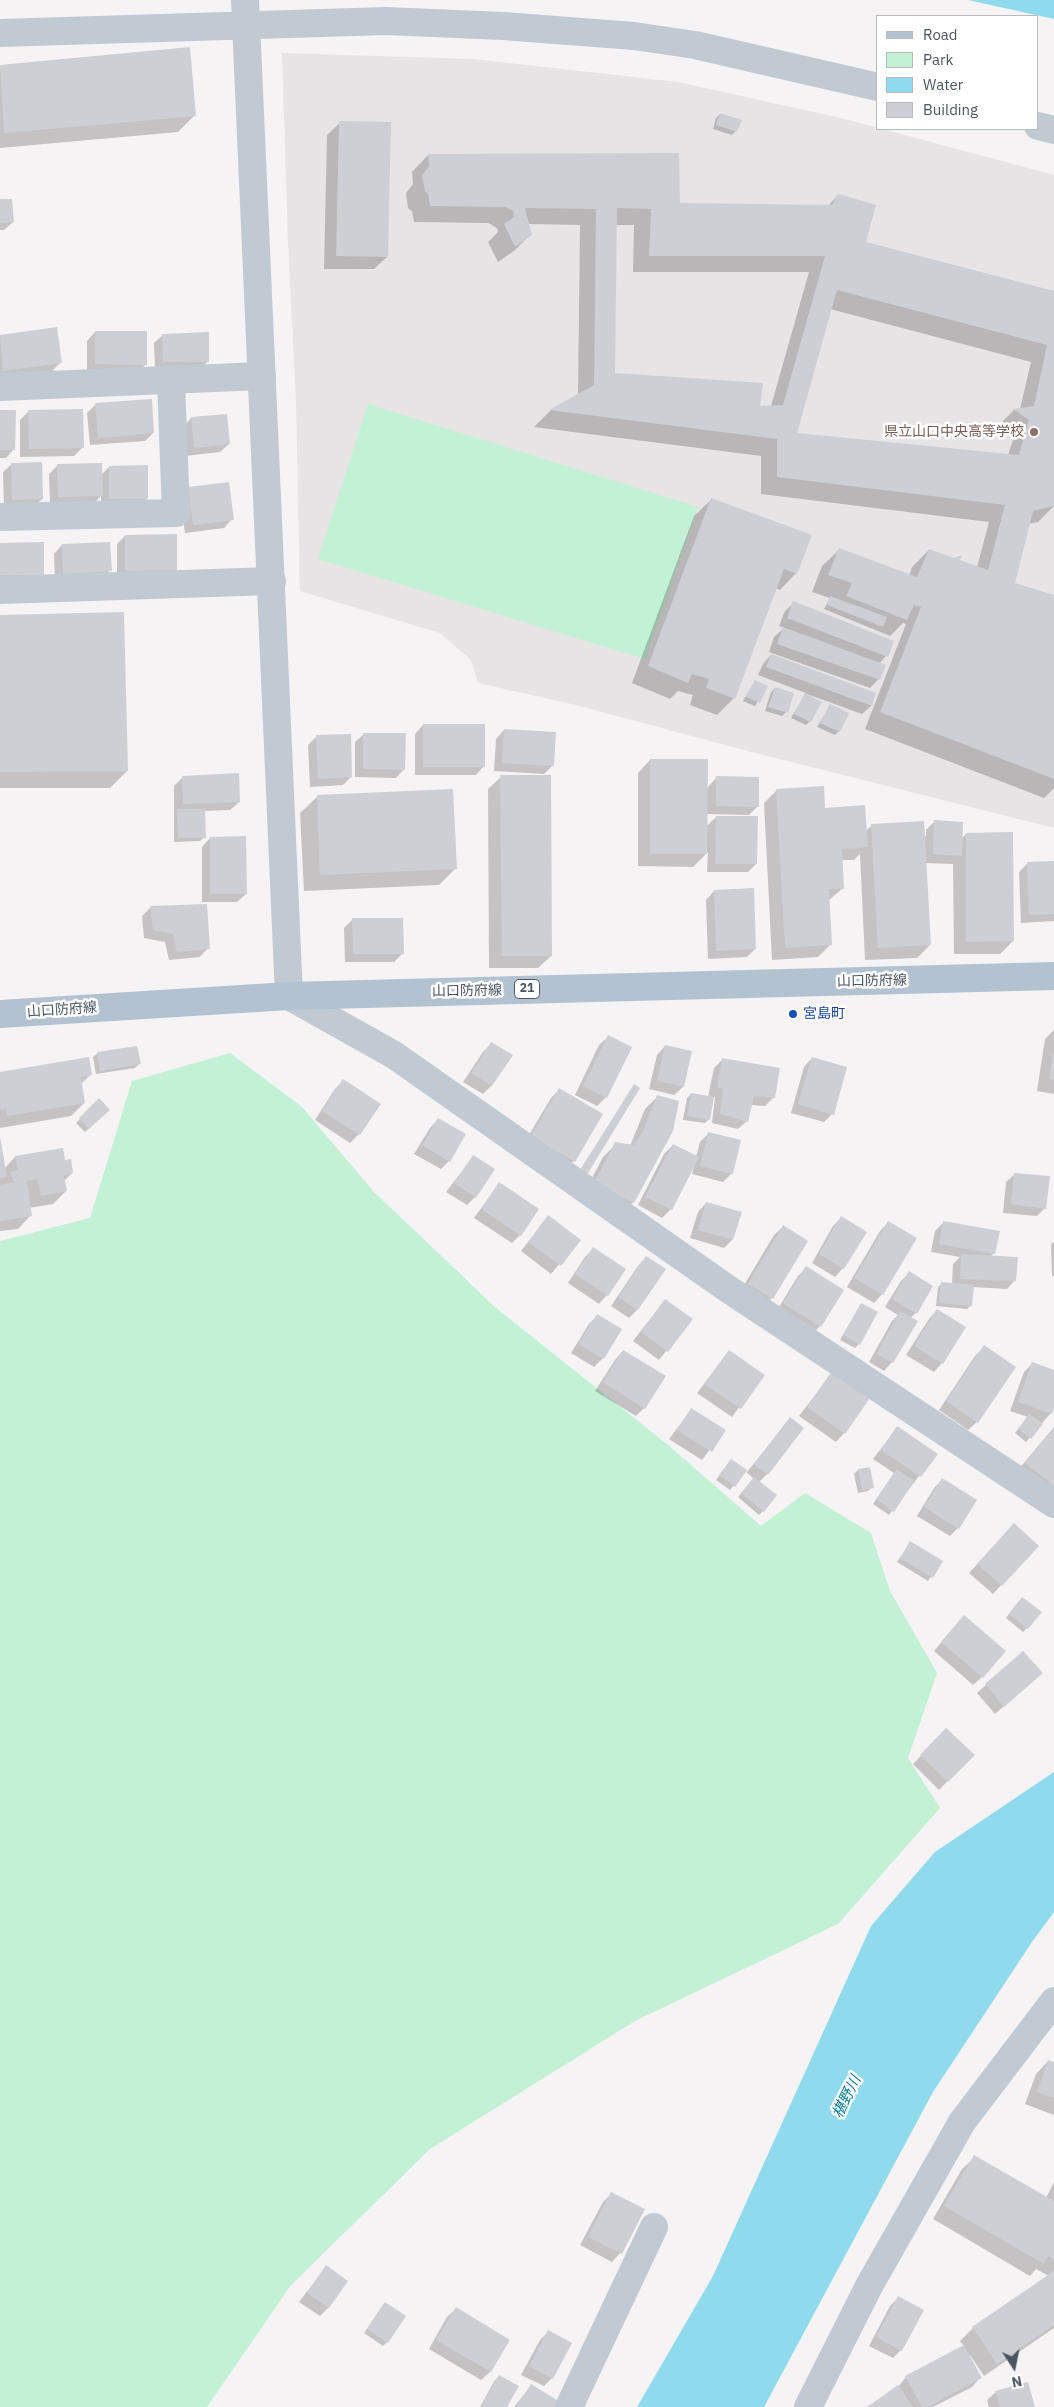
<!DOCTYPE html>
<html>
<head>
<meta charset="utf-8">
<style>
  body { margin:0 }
  #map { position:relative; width:1054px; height:2407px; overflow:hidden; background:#f5f3f3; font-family:"IBM Plex Sans",sans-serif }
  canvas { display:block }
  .legend { position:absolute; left:876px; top:15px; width:162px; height:115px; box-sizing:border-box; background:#fff; border:1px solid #b7bbc0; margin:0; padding:6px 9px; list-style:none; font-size:15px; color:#4a5661 }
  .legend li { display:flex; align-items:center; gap:10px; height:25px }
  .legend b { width:25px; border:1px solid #b7bbc0 }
  .north { position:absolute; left:989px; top:2342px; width:50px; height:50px; -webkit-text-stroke:4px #fff; paint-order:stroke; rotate:169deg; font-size:14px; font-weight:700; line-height:20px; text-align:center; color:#4a5661 }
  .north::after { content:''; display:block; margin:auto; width:18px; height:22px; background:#4a5661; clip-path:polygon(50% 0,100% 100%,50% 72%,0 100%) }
</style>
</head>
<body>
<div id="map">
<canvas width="1054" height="2407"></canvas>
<ul class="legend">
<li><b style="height:6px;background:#b3c2d1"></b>Road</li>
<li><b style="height:14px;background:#c3f1d5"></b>Park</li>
<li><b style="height:14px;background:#90daee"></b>Water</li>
<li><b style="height:14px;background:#cdcfd5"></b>Building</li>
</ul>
<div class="north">N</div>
</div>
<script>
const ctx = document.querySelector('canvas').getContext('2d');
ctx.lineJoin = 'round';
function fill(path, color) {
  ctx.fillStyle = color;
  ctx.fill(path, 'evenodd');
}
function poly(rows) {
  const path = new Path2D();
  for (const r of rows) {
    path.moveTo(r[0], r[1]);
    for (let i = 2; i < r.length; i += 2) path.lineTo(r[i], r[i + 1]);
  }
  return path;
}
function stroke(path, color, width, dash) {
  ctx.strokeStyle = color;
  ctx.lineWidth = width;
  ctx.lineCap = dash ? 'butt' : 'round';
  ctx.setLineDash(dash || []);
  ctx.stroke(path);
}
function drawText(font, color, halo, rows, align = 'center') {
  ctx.font = font + ' "IBM Plex Sans","Noto Sans JP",sans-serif';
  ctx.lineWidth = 5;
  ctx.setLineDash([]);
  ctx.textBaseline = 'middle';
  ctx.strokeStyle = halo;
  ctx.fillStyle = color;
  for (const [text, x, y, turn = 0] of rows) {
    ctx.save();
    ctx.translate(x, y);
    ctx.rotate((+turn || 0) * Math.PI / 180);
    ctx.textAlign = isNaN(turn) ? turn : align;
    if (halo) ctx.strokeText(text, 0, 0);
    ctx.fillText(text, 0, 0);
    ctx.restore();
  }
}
const education = poly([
  [282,53,473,59,678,82,845,119,1054,175,1054,828,755,753,576,705,478,683,471,660,440,633,300,591,296,403,288,243]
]);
const green = poly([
  [368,404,698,507,645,659,318,559],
  [230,1053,302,1107,374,1192,496,1308,668,1445,761,1526,805,1493,871,1533,890,1591,937,1673,908,1758,940,1808,838,1924,635,2021,430,2149,291,2285,207,2407,0,2407,0,1241,90,1218,132,1081]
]);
const water = poly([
  [968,0,1054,0,1054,19],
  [1054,1772,1054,1912,1032,1942,933,2092,764,2407,637,2407,713,2276,871,1926,935,1852]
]);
const shadow = poly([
  [189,48,195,115,178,132,0,148,0,66],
  [720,114,736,131,732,135,713,129,716,118],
  [340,123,387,257,374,269,324,269,327,135],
  [428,155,678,204,827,207,838,195,865,243,1054,293,1054,506,1038,522,1028,524,1013,583,1054,596,1054,788,1044,798,865,729,906,624,903,623,890,636,824,609,830,598,812,592,822,566,839,550,909,576,912,567,929,550,977,567,989,522,761,494,761,456,534,427,550,411,578,396,580,225,528,224,531,234,514,251,498,262,488,242,498,232,497,228,488,223,414,222,412,211,408,208,406,193,413,184,412,172],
  [615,225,634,225,633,272,809,272,771,406,759,407,614,374],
  [830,309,1031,362,1020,409,1014,410,998,426,1014,437,1008,455,795,434],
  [0,201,13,222,4,230,0,230],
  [56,328,61,362,52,371,0,379,0,336],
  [95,332,146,364,137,373,87,372,87,341],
  [163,335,208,361,200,370,155,370,154,343],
  [96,404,153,433,145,441,90,445,87,413],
  [0,412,14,449,6,458,0,458],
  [28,412,82,448,74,456,20,457,20,420],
  [226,415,229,444,220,452,185,456,183,427,191,418],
  [12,464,42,499,33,507,4,508,3,472],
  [58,465,101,475,109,467,147,498,139,507,101,507,101,496,93,504,50,505,49,474],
  [188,488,232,519,224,528,185,533,180,497],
  [711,500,796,573,780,590,776,588,734,698,717,715,690,705,693,695,678,691,670,699,632,683,694,516],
  [125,536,176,570,167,578,117,579,117,544],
  [0,544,43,574,0,583],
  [62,545,110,570,102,579,55,582,54,554],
  [794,603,886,656,879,664,884,665,878,680,870,688,769,652,774,637,784,628,779,626,785,611],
  [0,616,127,771,110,788,0,788],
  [771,655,875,694,871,706,862,714,807,694,810,721,806,725,791,718,806,693,758,675,763,664],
  [755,681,767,687,755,706,743,701],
  [775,688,786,712,782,716,765,711,771,692],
  [830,706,839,731,835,735,817,727],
  [423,725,484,766,476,775,415,775,415,734],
  [504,730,553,765,544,774,494,771,496,739],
  [364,734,404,769,396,778,355,777,355,742],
  [316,737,351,777,343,785,310,787,308,745],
  [650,760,707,788,716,778,758,806,749,815,706,814,706,827,716,817,756,864,748,872,707,872,708,852,693,867,638,866,638,773],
  [183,777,239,802,230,810,204,811,204,837,200,841,174,842,174,786],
  [501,777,551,956,538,968,489,968,488,789],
  [777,790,824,809,866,831,871,826,926,836,926,830,934,822,961,839,966,834,1013,941,1000,954,954,954,953,864,925,863,930,945,917,958,865,960,860,854,854,860,841,860,843,888,828,901,831,944,818,957,772,960,764,803],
  [317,797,456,868,439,885,304,891,300,813],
  [210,838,246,894,237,902,202,902,202,847],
  [1054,862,1054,921,1021,923,1019,872,1028,863],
  [714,891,755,949,747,957,708,959,706,900],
  [151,907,208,948,200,957,169,960,165,942,144,938,142,916],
  [353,919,403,953,394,962,345,962,344,928],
  [1054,1030,1054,1094,1037,1091,1045,1039],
  [608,1037,630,1048,606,1097,597,1106,575,1095,599,1045],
  [492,1043,511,1056,491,1086,483,1094,463,1082,483,1052],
  [665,1046,683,1087,674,1095,649,1089,657,1055],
  [97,1054,139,1064,135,1068,96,1074,93,1057],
  [812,1058,832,1114,824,1122,791,1113,804,1067],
  [723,1059,774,1097,765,1106,751,1105,747,1121,738,1129,712,1123,715,1097,713,1097,709,1119,705,1123,683,1120,687,1098,691,1094,708,1097,714,1068],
  [0,1074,91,1074,81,1084,84,1103,71,1116,0,1128],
  [343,1081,379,1104,359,1134,350,1143,315,1120,335,1089],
  [634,1086,587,1172,584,1176,578,1173],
  [559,1090,574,1161,565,1169,523,1145,551,1098],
  [657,1097,633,1202,620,1215,582,1197,603,1157,616,1144,630,1146,645,1109],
  [99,1100,108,1110,85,1132,76,1123],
  [438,1119,449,1161,441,1169,414,1154,430,1128],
  [709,1133,732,1173,723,1182,692,1174,694,1166,671,1209,662,1218,638,1205,664,1154,673,1145,696,1157,700,1142],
  [0,1139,5,1168,15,1157,62,1150,64,1161,72,1173,64,1181,66,1191,53,1204,29,1208,30,1216,18,1229,0,1231],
  [473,1157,475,1197,467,1205,446,1192],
  [1015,1174,1045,1208,1037,1216,1003,1213,1006,1182],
  [499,1184,520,1235,512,1243,474,1218],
  [706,1203,740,1213,732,1240,724,1248,690,1238,698,1212],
  [548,1217,579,1240,551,1274,521,1251],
  [841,1218,843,1268,835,1277,812,1263,833,1226],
  [944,1222,994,1253,990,1257,1015,1280,1007,1289,973,1287,971,1305,967,1309,936,1306,938,1287,942,1283,952,1284,953,1264,960,1257,931,1252,935,1231],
  [888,1223,882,1294,874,1303,847,1287,880,1231],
  [783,1227,772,1298,764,1306,740,1292,774,1235],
  [1054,1242,1054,1276,1052,1276,1051,1244],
  [593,1249,607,1295,599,1304,568,1283,585,1257],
  [646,1257,664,1269,637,1310,629,1318,611,1306,638,1266],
  [806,1268,820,1326,812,1334,776,1312,798,1276],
  [909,1273,916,1313,910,1318,892,1362,884,1371,869,1362,892,1321,898,1315,885,1307,901,1281],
  [665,1300,691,1319,659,1360,633,1341],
  [861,1304,859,1344,855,1348,840,1340],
  [937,1310,942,1363,934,1372,906,1355,929,1319],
  [598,1315,621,1329,603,1358,594,1367,571,1353,589,1324],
  [984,1347,977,1422,968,1430,939,1410,975,1356],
  [623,1351,644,1408,636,1416,595,1391,615,1360],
  [729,1351,763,1375,732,1417,697,1393],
  [1033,1363,1054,1371,1054,1404,1050,1414,1026,1442,1015,1433,1028,1417,1010,1411,1024,1372],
  [832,1373,844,1433,836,1442,799,1416],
  [691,1410,724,1431,702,1460,669,1439],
  [790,1419,767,1474,759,1482,763,1511,759,1515,738,1497,754,1479,745,1471,730,1490,716,1480,731,1460,747,1472],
  [1054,1427,1054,1509,1013,1476],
  [897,1428,936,1454,889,1515,873,1504,894,1473,873,1459],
  [858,1470,872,1487,868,1491,858,1493,854,1474],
  [942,1480,958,1528,950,1536,917,1516,934,1488],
  [1006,1533,1037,1546,993,1594,969,1573],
  [911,1543,942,1562,928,1581,897,1562],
  [1018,1602,1027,1628,1023,1632,1006,1618],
  [956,1625,982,1677,973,1685,934,1651],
  [1023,1652,1033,1681,995,1714,977,1693],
  [946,1730,973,1755,939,1790,913,1764],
  [1048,2061,1054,2063,1054,2115,1025,2104,1036,2074],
  [975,2157,1046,2198,1054,2182,1054,2328,984,2376,970,2355,968,2356,980,2378,972,2387,933,2407,869,2407,898,2387,906,2377,964,2346,960,2341,973,2328,1049,2276,1036,2269,1030,2276,933,2219,962,2169],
  [612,2193,620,2253,612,2262,580,2245,603,2202],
  [326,2267,328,2308,320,2316,299,2302],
  [898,2298,901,2350,893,2358,869,2346,890,2306],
  [381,2308,387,2342,383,2346,364,2333],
  [456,2309,509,2340,490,2372,481,2380,429,2349,447,2317],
  [548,2332,552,2378,544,2386,521,2375,540,2340],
  [499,2376,505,2407,480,2407,495,2380],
  [531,2386,556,2407,514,2407],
  [996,2392,1033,2407,989,2407,987,2400]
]);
const building = poly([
  [190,47,196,116,4,133,0,65],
  [720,113,742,120,737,132,716,125],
  [339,121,391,122,388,257,336,256],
  [679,153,680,203,832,205,838,194,876,205,866,242,1054,291,1054,506,1033,511,1015,583,1054,595,1054,779,880,712,921,607,914,605,907,620,846,596,852,583,828,575,839,548,917,577,929,549,954,558,962,555,960,560,988,570,1005,505,777,477,777,439,549,410,594,385,596,209,525,208,532,235,515,247,504,224,514,217,513,211,505,207,430,206,428,194,425,191,422,175,429,166,428,154],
  [617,208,651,209,649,256,825,256,783,405,760,406,763,383,615,373],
  [837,290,1047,345,1034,406,1013,409,1029,420,1019,455,797,433],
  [0,199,12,199,14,222,0,223],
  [57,327,62,363,3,371,0,335],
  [95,331,147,331,147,365,95,364],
  [209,332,209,362,163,362,162,334],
  [152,399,154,433,98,438,95,403],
  [83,409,84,448,29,449,28,410],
  [0,410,16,410,15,450,0,450],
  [227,414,230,444,194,448,191,417],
  [42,462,43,499,12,500,11,463],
  [102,463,103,496,58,497,57,464],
  [148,465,148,499,109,499,109,466],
  [229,482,234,520,193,525,188,487],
  [711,498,812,535,797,574,784,569,735,699,706,688,709,679,692,674,688,683,648,666],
  [177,534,177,570,125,571,125,535],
  [44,542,44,575,0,575,0,543],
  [110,542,112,571,63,574,62,544],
  [830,596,887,617,883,627,827,605],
  [793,601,894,641,888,657,787,618],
  [124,612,128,771,0,772,0,615],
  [783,627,886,665,880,680,777,644],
  [771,654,876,693,872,706,766,667],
  [755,680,768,686,760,703,746,697],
  [775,687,794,693,788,713,768,707],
  [805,693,822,702,811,722,794,714],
  [830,704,849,713,840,732,820,723],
  [423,724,485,724,485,767,423,767],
  [504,729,556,732,554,766,502,763],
  [363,733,406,733,405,770,363,769],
  [351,734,352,777,318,779,316,735],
  [650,759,708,759,707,854,650,854],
  [239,773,240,802,183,804,182,776],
  [500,775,551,775,552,956,502,956],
  [716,776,759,777,759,807,716,806],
  [824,786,825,808,865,805,868,847,842,849,844,889,829,889,832,945,785,948,776,789],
  [453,789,457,869,320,875,317,795],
  [177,809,205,809,206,838,178,838],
  [716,816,758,816,757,864,715,864],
  [934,820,963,822,962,856,933,854],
  [924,821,931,945,878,948,871,824],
  [1013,832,1014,941,966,942,966,833],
  [246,836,247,894,210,894,210,837],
  [1054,861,1054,914,1029,915,1027,862],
  [754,888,756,949,716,951,714,890],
  [207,904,210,949,177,952,173,934,153,930,150,906],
  [352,918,403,918,404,954,353,954],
  [608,1035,632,1047,607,1098,583,1086],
  [491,1042,513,1055,492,1086,471,1073],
  [665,1045,692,1051,684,1087,657,1081],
  [137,1046,141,1064,100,1071,97,1052],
  [1053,1053,1054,1053,1054,1080,1049,1079],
  [89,1057,92,1075,81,1077,85,1103,7,1116,6,1109,0,1110,0,1072],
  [812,1057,847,1067,834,1115,798,1104],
  [722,1058,780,1068,775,1098,754,1096,748,1122,720,1114,723,1089,717,1087],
  [343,1079,381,1104,360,1135,322,1111],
  [634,1084,640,1088,588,1173,581,1169],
  [559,1088,603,1114,575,1162,531,1136],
  [691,1093,714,1097,710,1120,687,1116],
  [657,1095,679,1101,673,1131,634,1203,594,1184,615,1142,634,1145,644,1129],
  [99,1098,110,1110,89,1129,79,1118],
  [438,1118,466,1134,450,1162,422,1145],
  [708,1132,741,1140,733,1174,700,1166],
  [0,1137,7,1177,0,1178],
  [673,1144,699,1157,672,1210,645,1197],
  [63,1148,65,1160,71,1159,73,1173,64,1176,67,1191,41,1196,37,1179,27,1181,32,1216,0,1221,0,1185,14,1182,10,1172,18,1170,15,1156],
  [473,1155,495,1169,476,1198,454,1183],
  [1014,1173,1050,1176,1046,1209,1011,1204],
  [499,1182,539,1209,521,1236,481,1209],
  [706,1202,742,1212,733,1240,698,1230],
  [548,1215,581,1240,561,1266,528,1242],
  [841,1216,867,1232,844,1269,819,1254],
  [888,1221,917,1238,883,1295,854,1278],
  [943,1221,1000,1231,995,1254,939,1244],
  [783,1225,808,1241,773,1299,748,1284],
  [593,1247,626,1269,608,1296,575,1274],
  [961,1254,1018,1257,1016,1281,960,1279],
  [646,1256,666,1269,638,1310,618,1297],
  [806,1266,844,1290,821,1327,783,1303],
  [909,1271,933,1286,917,1314,892,1299],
  [941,1282,974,1285,972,1306,939,1303],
  [665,1299,693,1319,668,1352,641,1332],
  [861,1303,878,1312,860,1345,843,1335],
  [937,1309,966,1327,943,1364,914,1346],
  [900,1311,918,1321,893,1363,876,1354],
  [597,1314,622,1329,604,1359,578,1344],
  [984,1345,1016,1367,978,1423,946,1401],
  [623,1350,666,1376,645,1409,603,1382],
  [729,1350,765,1375,741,1409,704,1384],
  [1032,1362,1054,1370,1054,1408,1052,1414,1018,1402],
  [832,1371,870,1398,845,1434,807,1407],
  [691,1408,726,1430,712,1452,677,1430],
  [1029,1414,1043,1424,1031,1439,1018,1429],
  [790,1417,804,1428,768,1475,754,1464],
  [897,1426,938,1454,921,1477,881,1450],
  [1054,1428,1054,1486,1025,1463],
  [731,1459,747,1470,735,1487,719,1475],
  [870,1467,874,1488,862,1490,858,1469],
  [897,1469,914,1481,894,1512,876,1499],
  [754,1477,777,1495,764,1512,741,1493],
  [942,1478,977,1500,959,1529,924,1507],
  [1014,1523,1039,1546,1002,1586,977,1564],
  [910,1541,943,1561,933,1578,900,1558],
  [1022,1597,1042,1612,1028,1629,1009,1614],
  [964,1615,1006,1651,983,1678,941,1642],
  [1023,1651,1043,1673,1004,1707,985,1684],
  [946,1728,975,1755,948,1782,920,1755],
  [1048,2060,1054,2062,1054,2098,1037,2092],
  [974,2155,1054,2201,1054,2259,1048,2256,1044,2264,944,2206],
  [611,2192,645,2209,622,2254,588,2237],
  [326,2265,348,2281,329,2308,307,2293],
  [1054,2271,1054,2325,997,2364,972,2327],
  [898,2296,924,2310,902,2351,876,2337],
  [385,2302,406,2316,388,2343,367,2329],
  [456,2307,510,2340,491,2372,436,2340],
  [548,2330,572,2343,553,2379,529,2366],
  [964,2345,982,2378,928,2407,922,2407,905,2376],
  [499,2375,519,2386,507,2407,486,2407,482,2405],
  [1028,2382,1035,2407,1000,2407,995,2391],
  [531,2384,560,2402,557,2407,516,2407],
  [898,2385,913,2407,867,2407]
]);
const minor = poly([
  [0,387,262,376],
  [0,517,176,513,171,382],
  [0,590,272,581],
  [289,996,394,1055,728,1289,1054,1504],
  [569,2407,654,2227],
  [808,2407,869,2286,962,2122,1054,2001]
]);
const tertiary = poly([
  [245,0,289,996],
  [0,33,386,21,503,26,634,36,695,45,878,87],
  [1038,126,1054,130]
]);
const primary = poly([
  [0,1014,289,996,1054,976]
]);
const markers = [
  [1034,432,5,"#8d6e63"],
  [793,1014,5,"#1a4fb4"]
];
const shields = [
  [527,989,25]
];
const shieldNames = [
  ["21",527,989]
];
const educationNames = [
  ["県立山口中央高等学校",1024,432]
];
const streetNames = [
  ["山口防府線",872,981,-1],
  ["山口防府線",467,991,-1],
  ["山口防府線",62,1010,-4]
];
const transitNames = [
  ["宮島町",803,1014]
];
const waterNames = [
  ["椹野川",847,2097,-64]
];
fill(education, '#e6e4e5');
fill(green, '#c3f1d5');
fill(water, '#90daee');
fill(shadow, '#0003');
fill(building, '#cdcfd5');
stroke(minor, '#c1cad2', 28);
stroke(tertiary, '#c1cad2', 28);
stroke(primary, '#b3c2d1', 28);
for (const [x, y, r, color] of markers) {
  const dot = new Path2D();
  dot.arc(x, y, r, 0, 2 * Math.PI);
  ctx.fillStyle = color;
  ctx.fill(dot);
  stroke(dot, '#fff', 2);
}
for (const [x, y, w] of shields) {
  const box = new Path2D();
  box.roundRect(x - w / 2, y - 9.5, w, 19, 4);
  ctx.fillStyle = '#fff';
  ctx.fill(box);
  stroke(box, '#4a5661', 1);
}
drawText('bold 12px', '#4a5661', null, shieldNames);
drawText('14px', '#785e54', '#fff', educationNames, 'right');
drawText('14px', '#4a5661', '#fff', streetNames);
drawText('14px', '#164399', '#fff', transitNames, 'left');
drawText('italic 15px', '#0c7c9b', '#fff', waterNames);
</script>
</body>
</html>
